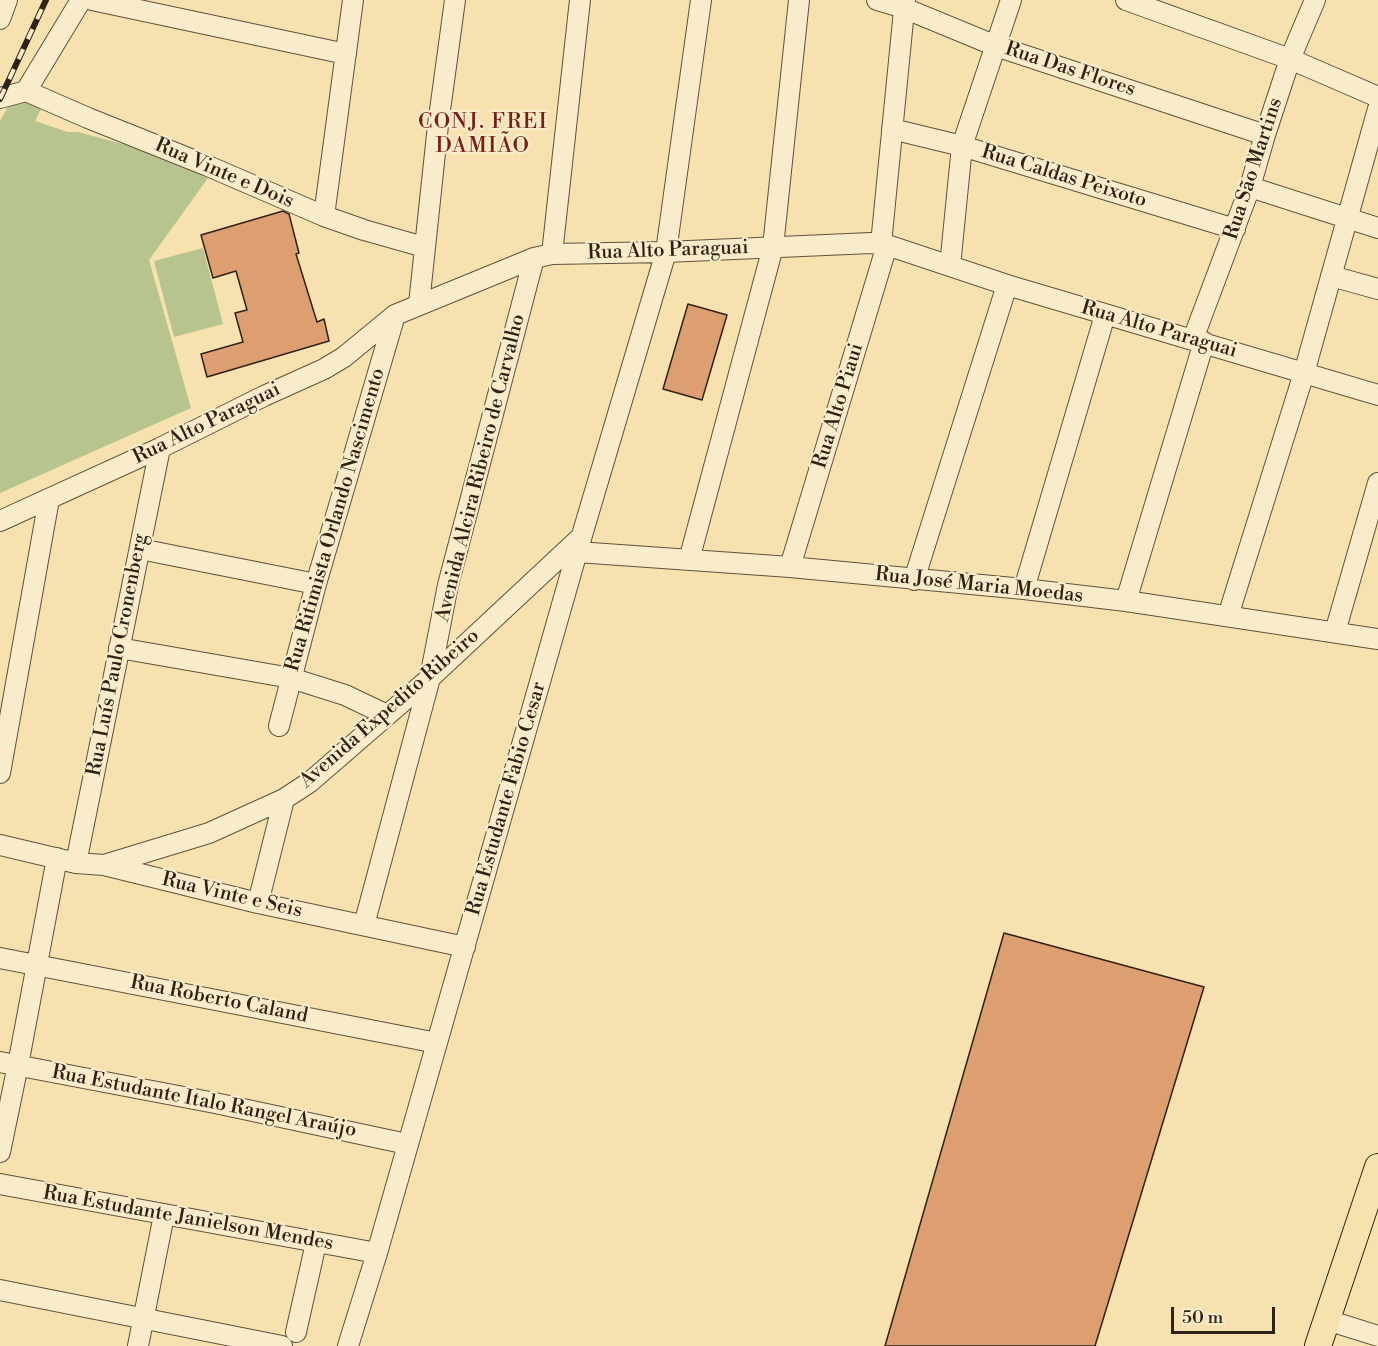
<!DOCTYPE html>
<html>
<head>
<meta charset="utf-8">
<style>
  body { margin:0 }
  #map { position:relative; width:1378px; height:1346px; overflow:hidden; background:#f6e1af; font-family:"Libre Bodoni",serif }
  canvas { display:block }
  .scale { position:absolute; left:1171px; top:1307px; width:104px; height:27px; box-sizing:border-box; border:3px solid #2e2216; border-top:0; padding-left:8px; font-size:18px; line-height:21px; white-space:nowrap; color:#2e2216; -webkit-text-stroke:4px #f9eccb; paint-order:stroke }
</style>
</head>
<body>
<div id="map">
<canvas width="1378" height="1346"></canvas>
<div class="scale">50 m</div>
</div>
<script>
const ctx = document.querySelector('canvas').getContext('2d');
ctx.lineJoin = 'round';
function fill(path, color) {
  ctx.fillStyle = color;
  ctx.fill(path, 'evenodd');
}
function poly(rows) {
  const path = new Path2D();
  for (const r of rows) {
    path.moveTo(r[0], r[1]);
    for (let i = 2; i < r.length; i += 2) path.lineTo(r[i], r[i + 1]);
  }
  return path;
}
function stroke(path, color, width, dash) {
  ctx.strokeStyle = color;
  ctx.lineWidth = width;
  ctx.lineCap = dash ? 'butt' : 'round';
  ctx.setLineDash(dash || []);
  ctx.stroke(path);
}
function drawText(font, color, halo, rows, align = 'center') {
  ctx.font = font + ' "Libre Bodoni",serif';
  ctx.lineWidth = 4.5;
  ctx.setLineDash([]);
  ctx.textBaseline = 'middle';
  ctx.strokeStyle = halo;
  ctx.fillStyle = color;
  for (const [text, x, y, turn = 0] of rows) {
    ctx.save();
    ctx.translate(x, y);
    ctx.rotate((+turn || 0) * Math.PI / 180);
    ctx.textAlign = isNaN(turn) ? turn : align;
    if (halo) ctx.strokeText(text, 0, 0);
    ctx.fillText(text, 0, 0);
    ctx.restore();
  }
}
const green = poly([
  [26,100,42,107,35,121,68,132,78,132,137,148,208,178,149,260,191,408,0,493,0,121,10,103],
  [203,248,223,324,174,337,154,261]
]);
const building = poly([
  [283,211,289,214,299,253,296,254,317,322,324,319,329,341,207,377,201,354,243,342,235,313,247,310,236,271,213,278,201,235,283,211],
  [688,304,727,315,702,400,663,389,688,304],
  [1004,933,1204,987,1095,1346,885,1346,1004,933]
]);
const minor = poly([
  [92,0,346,54],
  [877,0,904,8,996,46,1265,135],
  [1126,0,1290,59,1378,97],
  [0,19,7,0],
  [26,91,88,118,208,166,324,216,364,230,424,247],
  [26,91,81,0],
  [0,98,26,91],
  [892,129,962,146,1235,229],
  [1250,187,1378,228],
  [324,216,353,0],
  [881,244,905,0],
  [552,254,580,0],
  [950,266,962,146,1011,0],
  [1331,276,1378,289],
  [419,304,438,125,455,0],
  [1193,339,1250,187,1265,135,1290,59,1315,0],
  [0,521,160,448,264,396,324,369,344,357,395,315,534,258,552,254,666,252,871,243,887,245,1007,285,1378,395],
  [140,549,316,584],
  [577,552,790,567,1024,589,1126,601,1378,639],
  [689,560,773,247,799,0],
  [790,567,887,245],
  [914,580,1007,285],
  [1024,589,1105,315],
  [1126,601,1204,342],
  [1228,616,1304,373,1378,109],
  [1335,632,1378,483],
  [119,648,291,678,345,695,387,715],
  [279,726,316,584,395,315],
  [0,773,49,499],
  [0,845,76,863,104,865,258,903,465,947],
  [76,863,160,448],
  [104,865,209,833,284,799,310,782,430,678,580,538],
  [258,903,284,799],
  [364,925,430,678,448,585,534,258],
  [0,958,437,1043],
  [0,1062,215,1103,407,1144],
  [0,1152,18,1065,57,858],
  [0,1184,377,1253],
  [0,1290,282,1346],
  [1327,1320,1378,1336],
  [296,1332,316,1243],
  [138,1346,164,1215],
  [348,1346,377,1253,577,552,666,252,701,0]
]);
const major = poly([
  [1318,1346,1378,1167]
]);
const rail = poly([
  [0,99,46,0]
]);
const streetNames = [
  ["Rua Das Flores",1070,70,18],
  ["Rua São Martins",1254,169,-72],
  ["Rua Vinte e Dois",224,174,23],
  ["Rua Caldas Peixoto",1064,177,17],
  ["Rua Alto Paraguai",668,251,-2],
  ["Rua Alto Paraguai",1159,330,16],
  ["Rua Alto Piaui",839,406,-73],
  ["Rua Alto Paraguai",207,424,-26],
  ["Avenida Alcira Ribeiro de Carvalho",481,468,-76],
  ["Rua Ritimista Orlando Nascimento",336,520,-74],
  ["Rua José Maria Moedas",979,586,6],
  ["Rua Luís Paulo Cronenberg",118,655,-79],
  ["Avenida Expedito Ribeiro",390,709,-41],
  ["Rua Estudante Fabio Cesar",507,799,-74],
  ["Rua Vinte e Seis",232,896,13],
  ["Rua Roberto Caland",219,1000,11],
  ["Rua Estudante Italo Rangel Araújo",204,1102,11],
  ["Rua Estudante Janielson Mendes",188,1219,10]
];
const neighbourhoodNames = [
  ["CONJ. FREI",483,123],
  ["DAMIÃO",483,147]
];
fill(green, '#b7c48f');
fill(building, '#dd9f70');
stroke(building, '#2e2216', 1.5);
stroke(minor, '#60523c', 22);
stroke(major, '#2e2216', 28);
stroke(minor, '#f9eccb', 20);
stroke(major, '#f6e1af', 26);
stroke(rail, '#2e2216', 6);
stroke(rail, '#f9eccb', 4, [11]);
drawText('20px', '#2e2216', '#f9eccb', streetNames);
ctx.letterSpacing = '1.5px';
drawText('21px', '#7a1f14', '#f9eccb', neighbourhoodNames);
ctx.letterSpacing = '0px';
</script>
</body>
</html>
